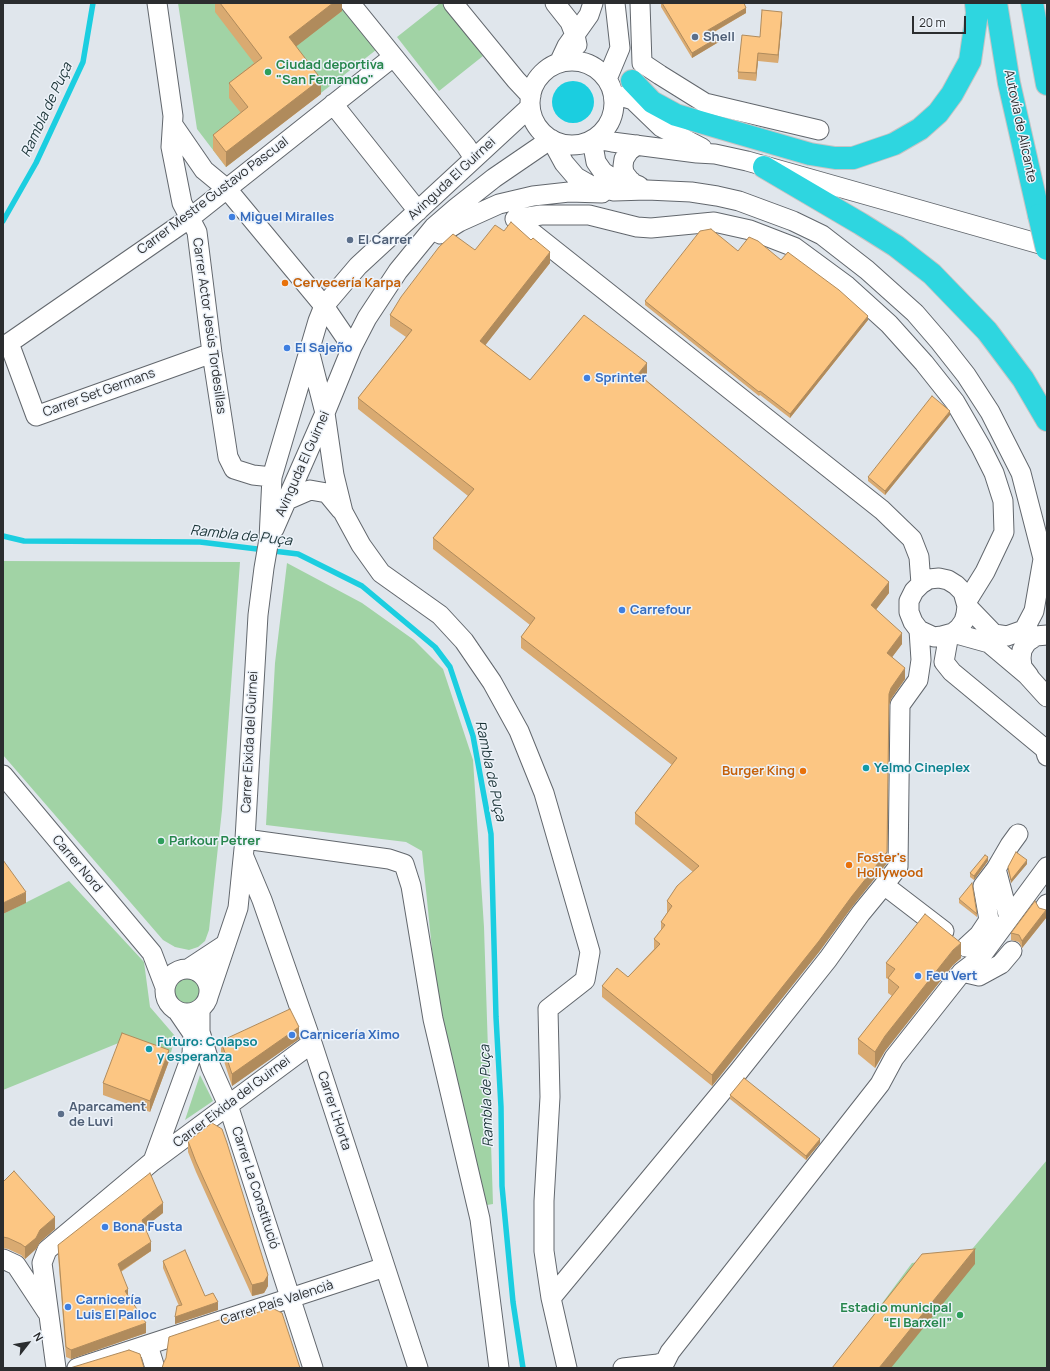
<!DOCTYPE html>
<html>
<head>
<meta charset="utf-8">
<style>
  body { margin:0 }
  #map { position:relative; width:1050px; height:1371px; overflow:hidden; background:#e0e6ec; font-family:Manrope,sans-serif }
  canvas { display:block }
  .frame { position:absolute; inset:0; border:4px solid #2b2d2f; pointer-events:none }
  .north { position:absolute; left:8px; top:1323px; width:40px; height:40px; -webkit-text-stroke:3px #edf3fa; paint-order:stroke; rotate:59deg; font-size:11px; font-weight:700; line-height:16px; text-align:center; color:#2b2d2f }
  .north::after { content:''; display:block; margin:auto; width:14px; height:18px; background:#2b2d2f; clip-path:polygon(50% 0,100% 100%,50% 72%,0 100%) }
  .scale { position:absolute; left:912px; top:16px; width:54px; height:18px; box-sizing:border-box; border:2px solid #2b2d2f; border-top:0; padding-left:5px; font-size:12px; line-height:14px; white-space:nowrap; color:#2b2d2f; -webkit-text-stroke:3px #edf3fa; paint-order:stroke }
</style>
</head>
<body>
<div id="map">
<canvas width="1050" height="1371"></canvas>
<div class="frame"></div>
<div class="north">N</div>
<div class="scale">20 m</div>
</div>
<script>
const ctx = document.querySelector('canvas').getContext('2d');
ctx.lineJoin = 'round';
function fill(path, color) {
  ctx.fillStyle = color;
  ctx.fill(path, 'evenodd');
}
function poly(rows) {
  const path = new Path2D();
  for (const r of rows) {
    if (r.length === 3) {
      path.moveTo(r[0] + r[2], r[1]);
      path.arc(r[0], r[1], r[2], 0, 2 * Math.PI);
      continue;
    }
    path.moveTo(r[0], r[1]);
    for (let i = 2; i < r.length; i += 2) path.lineTo(r[i], r[i + 1]);
  }
  return path;
}
function stroke(path, color, width, dash) {
  ctx.strokeStyle = color;
  ctx.lineWidth = width;
  ctx.lineCap = dash ? 'butt' : 'round';
  ctx.setLineDash(dash || []);
  ctx.stroke(path);
}
function drawText(font, color, halo, rows, align = 'center') {
  ctx.font = font + ' Manrope,sans-serif';
  ctx.lineWidth = 3;
  ctx.setLineDash([]);
  ctx.textBaseline = 'middle';
  ctx.strokeStyle = halo;
  ctx.fillStyle = color;
  for (const [text, x, y, turn = 0] of rows) {
    ctx.save();
    ctx.translate(x, y);
    ctx.rotate((+turn || 0) * Math.PI / 180);
    ctx.textAlign = isNaN(turn) ? turn : align;
    if (halo) ctx.strokeText(text, 0, 0);
    ctx.fillText(text, 0, 0);
    ctx.restore();
  }
}
const green = poly([
  [178,3,340,3,376,50,226,167,197,129],
  [440,3,442,3,483,56,439,91,397,37],
  [3,561,240,562,222,810,209,930,205,941,198,947,189,950,175,947,163,940,3,755],
  [287,563,362,603,414,640,443,669,473,760,484,927,493,1204,481,1206,435,979,422,851,406,842,266,825,275,663],
  [69,881,144,962,150,1007,175,1036,169,1061,121,1042,3,1090,3,914],
  [182,974,194,975,203,983,204,996,192,1009,186,1010,175,1005,171,1000,169,994,172,982,176,977],
  [200,1075,213,1101,185,1120],
  [1047,1160,1047,1368,834,1368,912,1263,968,1254]
]);
const water = poly([
  [573,102,21]
]);
const stream = poly([
  [3,221,36,163,83,62,93,3],
  [3,536,24,541,200,542,298,554,362,586,435,647,450,667,473,736,491,834,496,1017,501,1107,502,1186,513,1302,523,1368]
]);
const minor = poly([
  [157,3,173,116,171,147,182,203,197,232,212,353,228,457,234,469,253,475,272,477],
  [350,3,466,146,474,158],
  [453,3,516,80,531,96],
  [555,3,570,22,575,35,577,45],
  [640,3,642,63,660,75,705,103,819,130],
  [572,103,42],
  [559,63,567,46,589,15,593,3],
  [607,79,620,48,615,3],
  [613,94,633,100,661,127,702,148],
  [333,104,418,211],
  [173,125,204,170,227,189,324,306,352,347],
  [551,139,564,163,576,177,590,185,614,191,647,190,691,192,717,196,739,201,793,221,822,235,867,270,915,313,940,342,966,375,990,412,1021,473,1047,574],
  [595,139,612,142,697,153,715,154,747,161,1047,246],
  [595,139,594,151,596,162,603,172,609,176,632,182],
  [637,145,629,151,624,159,623,166,624,173,632,183,639,186],
  [515,219,541,215,589,215,637,227,651,228,714,222,750,230,794,247,847,286,889,324,924,363,955,402,981,447,994,473,1003,501,1004,532,985,572,967,601],
  [515,219,882,510,912,539,919,557,921,584],
  [440,234,459,222,499,204,533,196,569,192,602,193],
  [309,350,325,413,334,475,343,512,361,545,381,573,440,615,464,641,492,682,519,731,544,793,590,952,585,980,548,1009,550,1097,544,1201,544,1251,551,1298,567,1368],
  [212,353,36,416,9,343,190,218,393,57],
  [287,500,310,490,327,493,341,510],
  [274,529,325,413,352,347,367,318,398,271,434,227,456,208,494,178,551,139],
  [967,606,994,634,1007,636,1024,630,1034,611,1043,559],
  [953,633,989,643,1027,675,1047,697],
  [949,634,944,662,952,672,1045,749,1047,756],
  [1029,676,1022,667,1021,658,1022,650,1027,642,1036,636,1047,635],
  [3,775,152,953,165,987],
  [245,839,389,859,404,864,411,886,433,1019,480,1219,499,1368],
  [244,857,262,900,312,1043,418,1368],
  [996,869,1009,918],
  [884,885,944,931],
  [1045,907,1047,904],
  [966,947,979,935,989,920,983,886,996,869,1010,845,1018,834],
  [188,969,226,944],
  [187,991,22],
  [962,972,979,976,1001,964,1012,951],
  [208,997,238,908,245,839,258,615,264,568,269,539,272,477,318,321,324,306,358,266,530,107],
  [200,1009,200,1032,211,1067,228,1105,313,1368],
  [153,1161,312,1043],
  [3,1259,16,1265,47,1312],
  [551,1298,739,1071,828,959,861,913,884,885,898,867,900,705,918,680,921,660,919,630,913,622,909,612,909,601,914,591,921,584,929,579,939,578,948,580,956,585,963,592,967,606,966,614,964,621,959,628,953,633,942,636,934,637,919,630],
  [148,1345,155,1368],
  [56,1368,42,1263,47,1250,153,1161,192,1054,193,1034,178,1012],
  [77,1368,385,1267],
  [623,1368,658,1364,665,1362,670,1352,880,1084,894,1058,962,972,979,959,1047,867]
]);
const highway = poly([
  [996,3,1009,83,1039,215],
  [1032,3,1047,84],
  [632,81,652,102,676,115,810,154,835,158,853,158,894,144,920,129,938,113,952,94,970,61,977,13,976,3],
  [764,167,861,224,896,246,932,274,987,331,1023,379,1047,420]
]);
const highwayBridge = poly([
  [1039,215,1047,249]
]);
const wall = poly([
  [215,3,342,3,342,11,296,46,321,94,226,167,213,150,213,135,241,113,229,98,229,83,254,63,215,12],
  [661,3,744,3,746,13,711,34,722,40,692,58,661,7],
  [782,20,778,63,758,61,756,81,738,79,738,72,760,37],
  [475,250,550,263,485,345,530,380,647,374,644,378,889,593,876,609,902,644,892,657,905,679,891,699,889,705,887,863,852,907,819,952,712,1086,602,997,602,986,628,977,654,949,654,939,661,930,661,922,667,913,667,901,693,872,635,824,635,813,672,765,521,648,521,637,530,625,433,549,433,538,468,496,358,409,358,398,406,337,390,326,390,315],
  [738,251,781,260,868,320,790,418,760,395,759,396,645,305,645,301],
  [950,415,885,495,868,481,868,477],
  [988,861,974,880,970,877,970,873],
  [1027,864,1011,883,1008,871,1008,867],
  [959,899,977,914,977,917,959,903],
  [1039,908,1046,918,1022,948,1019,942,1011,940,1011,933],
  [961,958,953,965,885,1051,875,1068,858,1054,858,1039,892,996,888,993,888,979,886,978,886,963],
  [299,1039,232,1086,221,1052,221,1041],
  [169,1061,150,1112,103,1095,103,1083],
  [730,1095,820,1143,806,1160,730,1099],
  [188,1141,268,1286,264,1293,252,1296,196,1172,188,1152],
  [3,1182,55,1229,40,1242,36,1249,25,1259,21,1255,8,1249,3,1248],
  [163,1213,145,1227,151,1251,121,1272,128,1295,146,1333,71,1359,66,1357,58,1255,58,1245],
  [163,1261,205,1296,218,1310,175,1324,179,1306,163,1268]
]);
const shadedWall = poly([
  [333,3,342,3,342,11,289,52,289,37],
  [746,8,746,13,703,38,703,33],
  [782,12,782,20,778,63,778,55],
  [722,35,722,40,692,58,692,53],
  [758,53,758,61,756,81,756,73],
  [321,79,321,94,226,167,226,152],
  [550,252,550,263,480,352,480,341],
  [868,316,868,320,790,418,790,414],
  [647,363,647,374,638,385,638,374],
  [950,411,950,415,885,495,885,491],
  [889,582,889,593,871,616,871,605],
  [902,633,902,644,887,664,887,653],
  [905,668,905,679,891,699,889,705,887,863,852,907,819,952,712,1086,712,1075,889,694,891,688],
  [988,857,988,861,974,880,974,876],
  [1027,860,1027,864,1011,883,1011,880],
  [26,892,26,903,3,914,3,903],
  [1046,910,1046,918,1022,948,1022,941],
  [961,943,961,958,953,965,885,1051,875,1068,875,1052,885,1036,953,950],
  [299,1027,299,1039,232,1086,232,1074],
  [169,1050,169,1061,150,1112,150,1101],
  [820,1139,820,1143,806,1160,806,1156],
  [163,1203,163,1213,142,1229,142,1220],
  [55,1217,55,1229,40,1242,36,1249,25,1259,25,1247,40,1230],
  [151,1242,151,1251,118,1273,118,1264],
  [975,1249,975,1264,891,1368,879,1368],
  [268,1275,268,1286,264,1293,252,1296,252,1285],
  [128,1289,128,1299,125,1291],
  [218,1302,218,1310,175,1324,175,1317],
  [146,1323,146,1333,71,1359,71,1350]
]);
const building = poly([
  [220,3,333,3,289,37,321,79,226,152,213,135,248,107,229,83,262,58,220,3],
  [662,3,744,3,746,8,703,33,722,35,692,53,662,3],
  [762,10,782,12,778,55,758,53,756,73,738,72,742,35,760,37,762,10],
  [511,222,531,240,533,238,550,252,480,341,530,380,584,315,647,363,638,374,889,582,871,605,902,633,887,653,905,668,891,688,889,694,887,852,852,896,819,941,712,1075,602,986,617,968,628,977,660,944,654,939,665,925,661,922,672,906,667,901,677,886,699,866,635,813,677,758,521,637,535,618,433,538,474,489,358,398,412,330,390,315,401,297,439,247,453,234,475,250,495,225,504,231,511,222],
  [711,229,738,251,749,237,758,241,781,260,788,252,789,253,839,290,868,316,790,414,760,391,759,392,645,301,700,231,711,229],
  [932,396,950,411,885,491,868,477,932,396],
  [1016,852,1027,860,1011,880,1008,867,1016,852],
  [985,855,988,857,974,876,970,873,985,855],
  [3,860,26,892,3,903,3,860],
  [972,883,977,914,959,899,972,883],
  [1035,901,1039,908,1046,910,1022,941,1019,935,1011,933,1035,901],
  [925,914,961,943,953,950,885,1036,875,1052,858,1039,899,987,888,978,895,969,886,963,925,914],
  [290,1009,299,1027,232,1074,221,1041,290,1009],
  [122,1033,169,1050,150,1101,103,1083,122,1033],
  [744,1078,820,1139,806,1156,730,1095,744,1078],
  [212,1123,222,1129,227,1143,268,1275,264,1282,252,1285,196,1162,188,1141,212,1123],
  [14,1171,55,1217,40,1230,36,1238,25,1247,21,1244,8,1238,3,1237,3,1182,14,1171],
  [150,1173,163,1203,142,1220,151,1242,118,1264,128,1289,125,1291,146,1323,71,1350,66,1347,58,1245,150,1173],
  [975,1249,879,1368,832,1368,922,1254,975,1249],
  [185,1250,205,1296,213,1293,218,1302,175,1317,177,1306,182,1305,163,1261,185,1250],
  [272,1308,282,1313,300,1368,162,1368,164,1362,166,1358,169,1337,228,1317,230,1321,272,1308],
  [129,1350,140,1354,144,1368,70,1368,129,1350]
]);
const markers = [
  [695,37,4,"#5c6f8a"],
  [268,72,4,"#2e9e5b"],
  [232,217,4,"#3f7fe0"],
  [350,240,4,"#5c6f8a"],
  [285,283,4,"#e8710a"],
  [287,348,4,"#3f7fe0"],
  [587,378,4,"#3f7fe0"],
  [622,610,4,"#3f7fe0"],
  [866,768,4,"#0f9aa8"],
  [803,771,4,"#e8710a"],
  [161,841,4,"#2e9e5b"],
  [849,865,4,"#e8710a"],
  [918,976,4,"#3f7fe0"],
  [292,1035,4,"#3f7fe0"],
  [149,1049,4,"#0f9aa8"],
  [61,1114,4,"#5c6f8a"],
  [105,1227,4,"#3f7fe0"],
  [68,1307,4,"#3f7fe0"],
  [960,1315,4,"#2e9e5b"]
];
const serviceNames = [
  ["Shell",703,37],
  ["El Carrer",358,240],
  ["Aparcament",69,1107],
  ["de Luvi",69,1122]
];
const leisureNames = [
  ["Ciudad deportiva",276,65],
  ["\"San Fernando\"",276,80],
  ["Parkour Petrer",169,841],
  ["Estadio municipal",952,1308,"right"],
  ["“El Barxell”",952,1323,"right"]
];
const streetNames = [
  ["Autovía de Alicante",1020,126,78],
  ["Avinguda El Guirnei",452,179,-43],
  ["Carrer Mestre Gustavo Pascual",213,196,-37],
  ["Carrer Actor Jesús Tordesillas",209,326,82],
  ["Carrer Set Germans",99,393,-20],
  ["Avinguda El Guirnei",303,464,-66],
  ["Carrer Eixida del Guirnei",250,742,-87],
  ["Carrer Nord",77,864,50],
  ["Carrer Eixida del Guirnei",232,1102,-37],
  ["Carrer L'Horta",334,1111,72],
  ["Carrer La Constitució",255,1188,72],
  ["Carrer País Valencià",277,1303,-18]
];
const shopNames = [
  ["Miguel Miralles",240,217],
  ["El Sajeño",295,348],
  ["Sprinter",595,378],
  ["Carrefour",630,610],
  ["Feu Vert",926,976],
  ["Carnicería Ximo",300,1035],
  ["Bona Fusta",113,1227],
  ["Carnicería",76,1300],
  ["Luis El Palloc",76,1315]
];
const foodNames = [
  ["Cervecería Karpa",293,283],
  ["Burger King",795,771,"right"],
  ["Foster's",857,858],
  ["Hollywood",857,873]
];
const cultureNames = [
  ["Yelmo Cineplex",874,768],
  ["Futuro: Colapso",157,1042],
  ["y esperanza",157,1057]
];
const waterNames = [
  ["Rambla de Puça",47,110,-65],
  ["Rambla de Puça",241,536,6],
  ["Rambla de Puça",490,771,78],
  ["Rambla de Puça",487,1096,-92]
];
fill(green, '#a1d3a5');
fill(water, '#1bcee0');
stroke(stream, '#1bcee0', 5.5);
stroke(minor, '#62676d', 21);
stroke(highway, '#c4c4c5', 24);
stroke(minor, '#fff', 19);
stroke(highway, '#2ed6e0', 22);
stroke(highwayBridge, '#c4c4c5', 24, []);
stroke(highwayBridge, '#2ed6e0', 22);
fill(wall, '#d9aa71');
fill(shadedWall, '#b08b5c');
fill(building, '#fcc683');
stroke(building, '#b08b5c', 1);
for (const [x, y, r, color] of markers) {
  const dot = new Path2D();
  dot.arc(x, y, r, 0, 2 * Math.PI);
  ctx.fillStyle = color;
  ctx.fill(dot);
  stroke(dot, '#edf3fa', 1.5);
}
drawText('bold 13px', '#4e5e75', '#edf3fa', serviceNames, 'left');
drawText('bold 13px', '#27864d', '#edf3fa', leisureNames, 'left');
drawText('13px', '#2b2d2f', '#edf3fa', streetNames);
drawText('bold 13px', '#366cbe', '#edf3fa', shopNames, 'left');
drawText('bold 13px', '#c56008', '#edf3fa', foodNames, 'left');
drawText('bold 13px', '#0d838f', '#edf3fa', cultureNames, 'left');
drawText('italic 14px', '#1a3336', '#edf3fa', waterNames);
</script>
</body>
</html>
